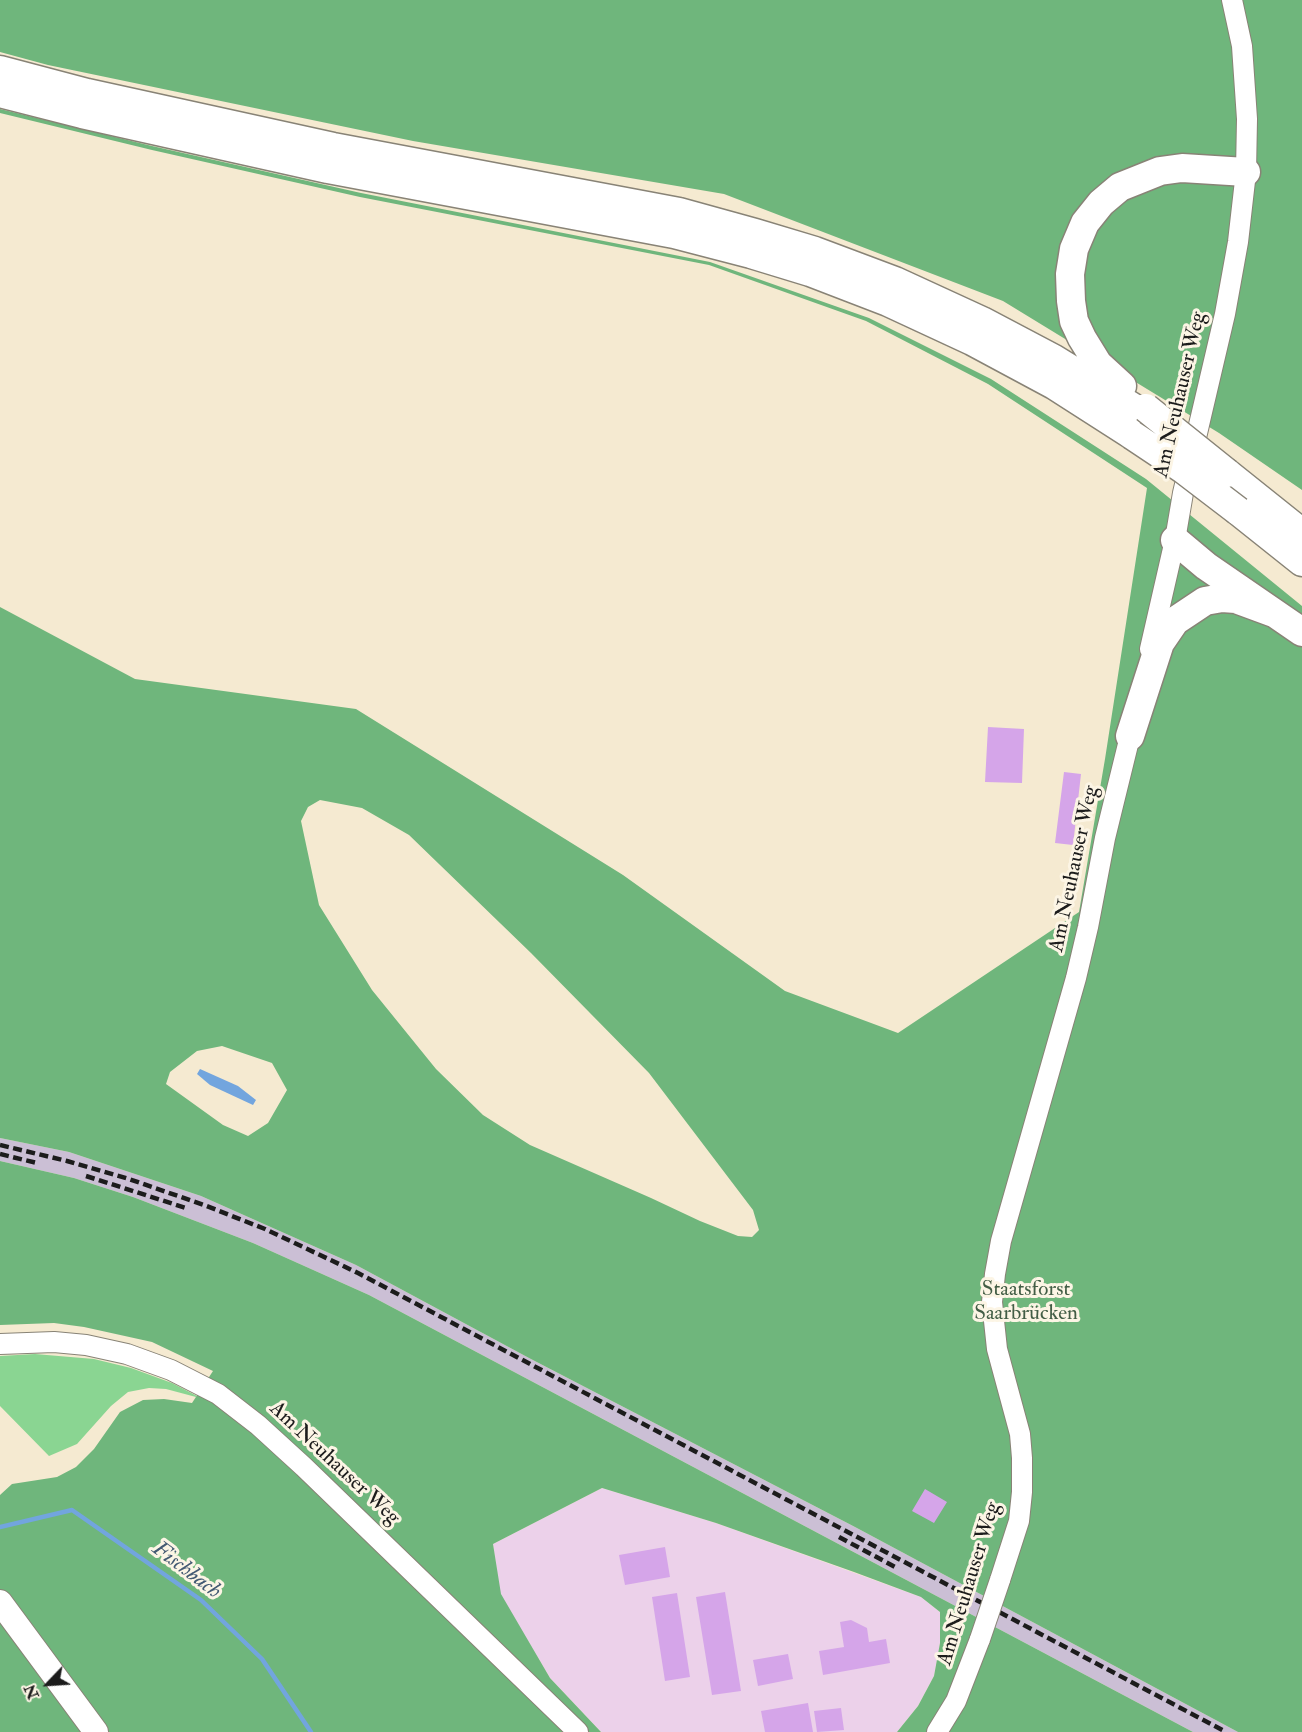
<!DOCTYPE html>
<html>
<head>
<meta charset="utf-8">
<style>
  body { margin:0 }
  #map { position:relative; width:1302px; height:1732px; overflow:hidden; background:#f5ead1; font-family:"IM FELL Double Pica",serif }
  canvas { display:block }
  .north { position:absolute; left:18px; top:1654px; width:60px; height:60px; -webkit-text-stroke:4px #fcf5e5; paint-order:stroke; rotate:245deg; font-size:16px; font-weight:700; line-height:24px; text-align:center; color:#1c1c1c }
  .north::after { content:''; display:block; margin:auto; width:21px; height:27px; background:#1c1c1c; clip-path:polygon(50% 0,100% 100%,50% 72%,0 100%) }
</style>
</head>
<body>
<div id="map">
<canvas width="1302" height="1732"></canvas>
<div class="north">N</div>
</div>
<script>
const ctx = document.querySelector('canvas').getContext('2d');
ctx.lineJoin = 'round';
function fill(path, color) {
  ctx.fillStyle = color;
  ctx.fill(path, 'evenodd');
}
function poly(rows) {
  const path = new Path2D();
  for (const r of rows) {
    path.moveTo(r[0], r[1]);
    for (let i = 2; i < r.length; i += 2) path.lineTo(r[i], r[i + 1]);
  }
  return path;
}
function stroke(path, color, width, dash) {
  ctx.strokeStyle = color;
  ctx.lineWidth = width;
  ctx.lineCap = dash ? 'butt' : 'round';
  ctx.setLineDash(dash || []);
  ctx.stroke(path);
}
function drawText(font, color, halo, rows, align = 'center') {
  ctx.font = font + ' "IM FELL Double Pica",serif';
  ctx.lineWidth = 6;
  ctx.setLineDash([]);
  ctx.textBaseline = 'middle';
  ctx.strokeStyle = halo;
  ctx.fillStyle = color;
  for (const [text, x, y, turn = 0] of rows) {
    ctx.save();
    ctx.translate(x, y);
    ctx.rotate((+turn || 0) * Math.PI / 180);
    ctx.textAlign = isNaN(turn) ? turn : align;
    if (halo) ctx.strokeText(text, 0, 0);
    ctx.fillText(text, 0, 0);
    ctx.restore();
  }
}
const built = poly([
  [602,1488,716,1523,921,1597,940,1612,940,1643,934,1676,918,1706,897,1732,601,1732,550,1678,500,1594,493,1544]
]);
const industrial = poly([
  [0,1138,69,1152,201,1196,356,1265,529,1358,855,1527,1238,1732,1193,1732,369,1295,253,1243,133,1197,74,1178,0,1161]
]);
const green = poly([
  [35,1354,94,1359,131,1368,172,1383,197,1396,196,1397,166,1389,149,1388,128,1392,111,1406,77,1444,49,1456,0,1406,0,1356]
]);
const forest = poly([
  [0,0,1302,0,1302,490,1219,433,1003,301,724,194,413,141,48,65,0,52],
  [0,109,152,146,361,193,710,262,869,318,991,379,1146,479,1302,606,1302,1732,1238,1732,855,1527,529,1358,356,1265,201,1196,69,1152,0,1138,0,607,135,679,356,709,623,875,785,991,898,1033,1079,912,1105,759,1147,488,988,384,866,321,709,265,360,197,152,150,0,113],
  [320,800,362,808,409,835,531,953,649,1073,753,1210,759,1230,752,1237,738,1236,700,1221,651,1198,530,1145,483,1115,436,1069,372,990,319,905,301,821,308,807],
  [222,1046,272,1063,287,1090,268,1123,248,1136,223,1125,166,1084,170,1072,197,1051],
  [0,1161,74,1178,133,1197,253,1243,369,1295,1193,1732,897,1732,918,1706,934,1676,940,1643,940,1612,921,1597,854,1572,716,1523,602,1488,493,1544,501,1594,550,1678,601,1732,0,1732,0,1495,12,1484,57,1477,76,1467,94,1449,120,1412,143,1400,164,1399,192,1403,213,1371,152,1342,84,1327,54,1323,0,1325]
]);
const water = poly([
  [200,1069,238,1086,256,1100,253,1105,210,1085,197,1074]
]);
const stream = poly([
  [0,1527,72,1510,201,1600,262,1659,311,1732]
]);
const building = poly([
  [988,727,1024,729,1022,783,985,782],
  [1064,772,1081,774,1073,845,1055,843],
  [925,1489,947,1502,934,1523,912,1511],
  [665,1547,670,1577,625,1585,619,1555],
  [725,1592,741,1691,712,1695,696,1597],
  [677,1593,690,1677,665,1681,652,1597],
  [851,1620,867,1628,869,1642,886,1639,890,1663,823,1675,819,1651,844,1647,840,1622],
  [788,1654,793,1679,758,1686,753,1660],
  [808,1703,813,1732,765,1732,761,1711],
  [841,1708,844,1730,817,1732,814,1711]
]);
const minor = poly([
  [1150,649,1175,540,1183,493,1225,314,1238,242,1246,172,1247,119,1242,46,1232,0],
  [0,1344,54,1342,86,1345,127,1354,171,1370,218,1394,258,1425,304,1467,578,1732],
  [1000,1580,1019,1521,1022,1492,1022,1458,1020,1434,997,1349,992,1302,995,1274,1001,1241,1076,978,1088,927,1105,838,1133,724],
  [937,1732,956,1701,980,1639]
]);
const major = poly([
  [0,1602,96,1732]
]);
const highway = poly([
  [0,70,87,93,333,147,679,212,755,233,815,251,895,281,982,321,1054,359,1142,413],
  [0,93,82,114,328,169,674,234,751,254,810,272,888,302,972,341,1054,385,1132,435],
  [1122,386,1098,364,1082,338,1074,321,1071,301,1070,274,1074,249,1085,223,1101,203,1120,187,1160,171,1182,168,1246,172],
  [1227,473,1302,533],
  [1238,511,1302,562],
  [1175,540,1206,566,1302,632],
  [1130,736,1160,643,1175,621,1205,601,1222,598,1236,599,1274,613]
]);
const rail = poly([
  [0,1145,67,1161,129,1179,204,1205,265,1229,358,1273,1226,1732],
  [0,1154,37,1163],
  [86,1176,186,1208],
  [839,1537,897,1568]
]);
const minorBridge = poly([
  [980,1639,1000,1580]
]);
const highwayBridge = poly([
  [1146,408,1227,473],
  [1132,435,1183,469,1238,511]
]);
const streetNames = [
  ["Am Neuhauser Weg",1181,395,-77],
  ["Am Neuhauser Weg",1075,869,-78],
  ["Am Neuhauser Weg",334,1464,43],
  ["Am Neuhauser Weg",970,1584,-73]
];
const parkNames = [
  ["Staatsforst",1026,1290],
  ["Saarbrücken",1026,1314]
];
const waterNames = [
  ["Fischbach",186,1571,37]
];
fill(built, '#ecd1ea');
fill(industrial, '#cbbfd5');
fill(green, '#8ad592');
fill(forest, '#6fb67c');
fill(water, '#72a5de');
stroke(stream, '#72a5de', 4.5);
fill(building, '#d5a5e9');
stroke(minor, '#888376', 22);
stroke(major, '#888376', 26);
stroke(highway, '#888376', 31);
stroke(minor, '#fff', 20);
stroke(major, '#fff', 24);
stroke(highway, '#fff', 28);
stroke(rail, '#1c1c1c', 4.5, [9, 4.5]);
stroke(minorBridge, '#888376', 22, []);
stroke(highwayBridge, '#888376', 31, []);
stroke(minorBridge, '#fff', 20);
stroke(highwayBridge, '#fff', 28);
drawText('21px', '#1c1c1c', '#fcf5e5', streetNames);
drawText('21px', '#425d45', '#fcf5e5', parkNames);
drawText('italic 22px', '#435a73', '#fcf5e5', waterNames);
</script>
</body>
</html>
